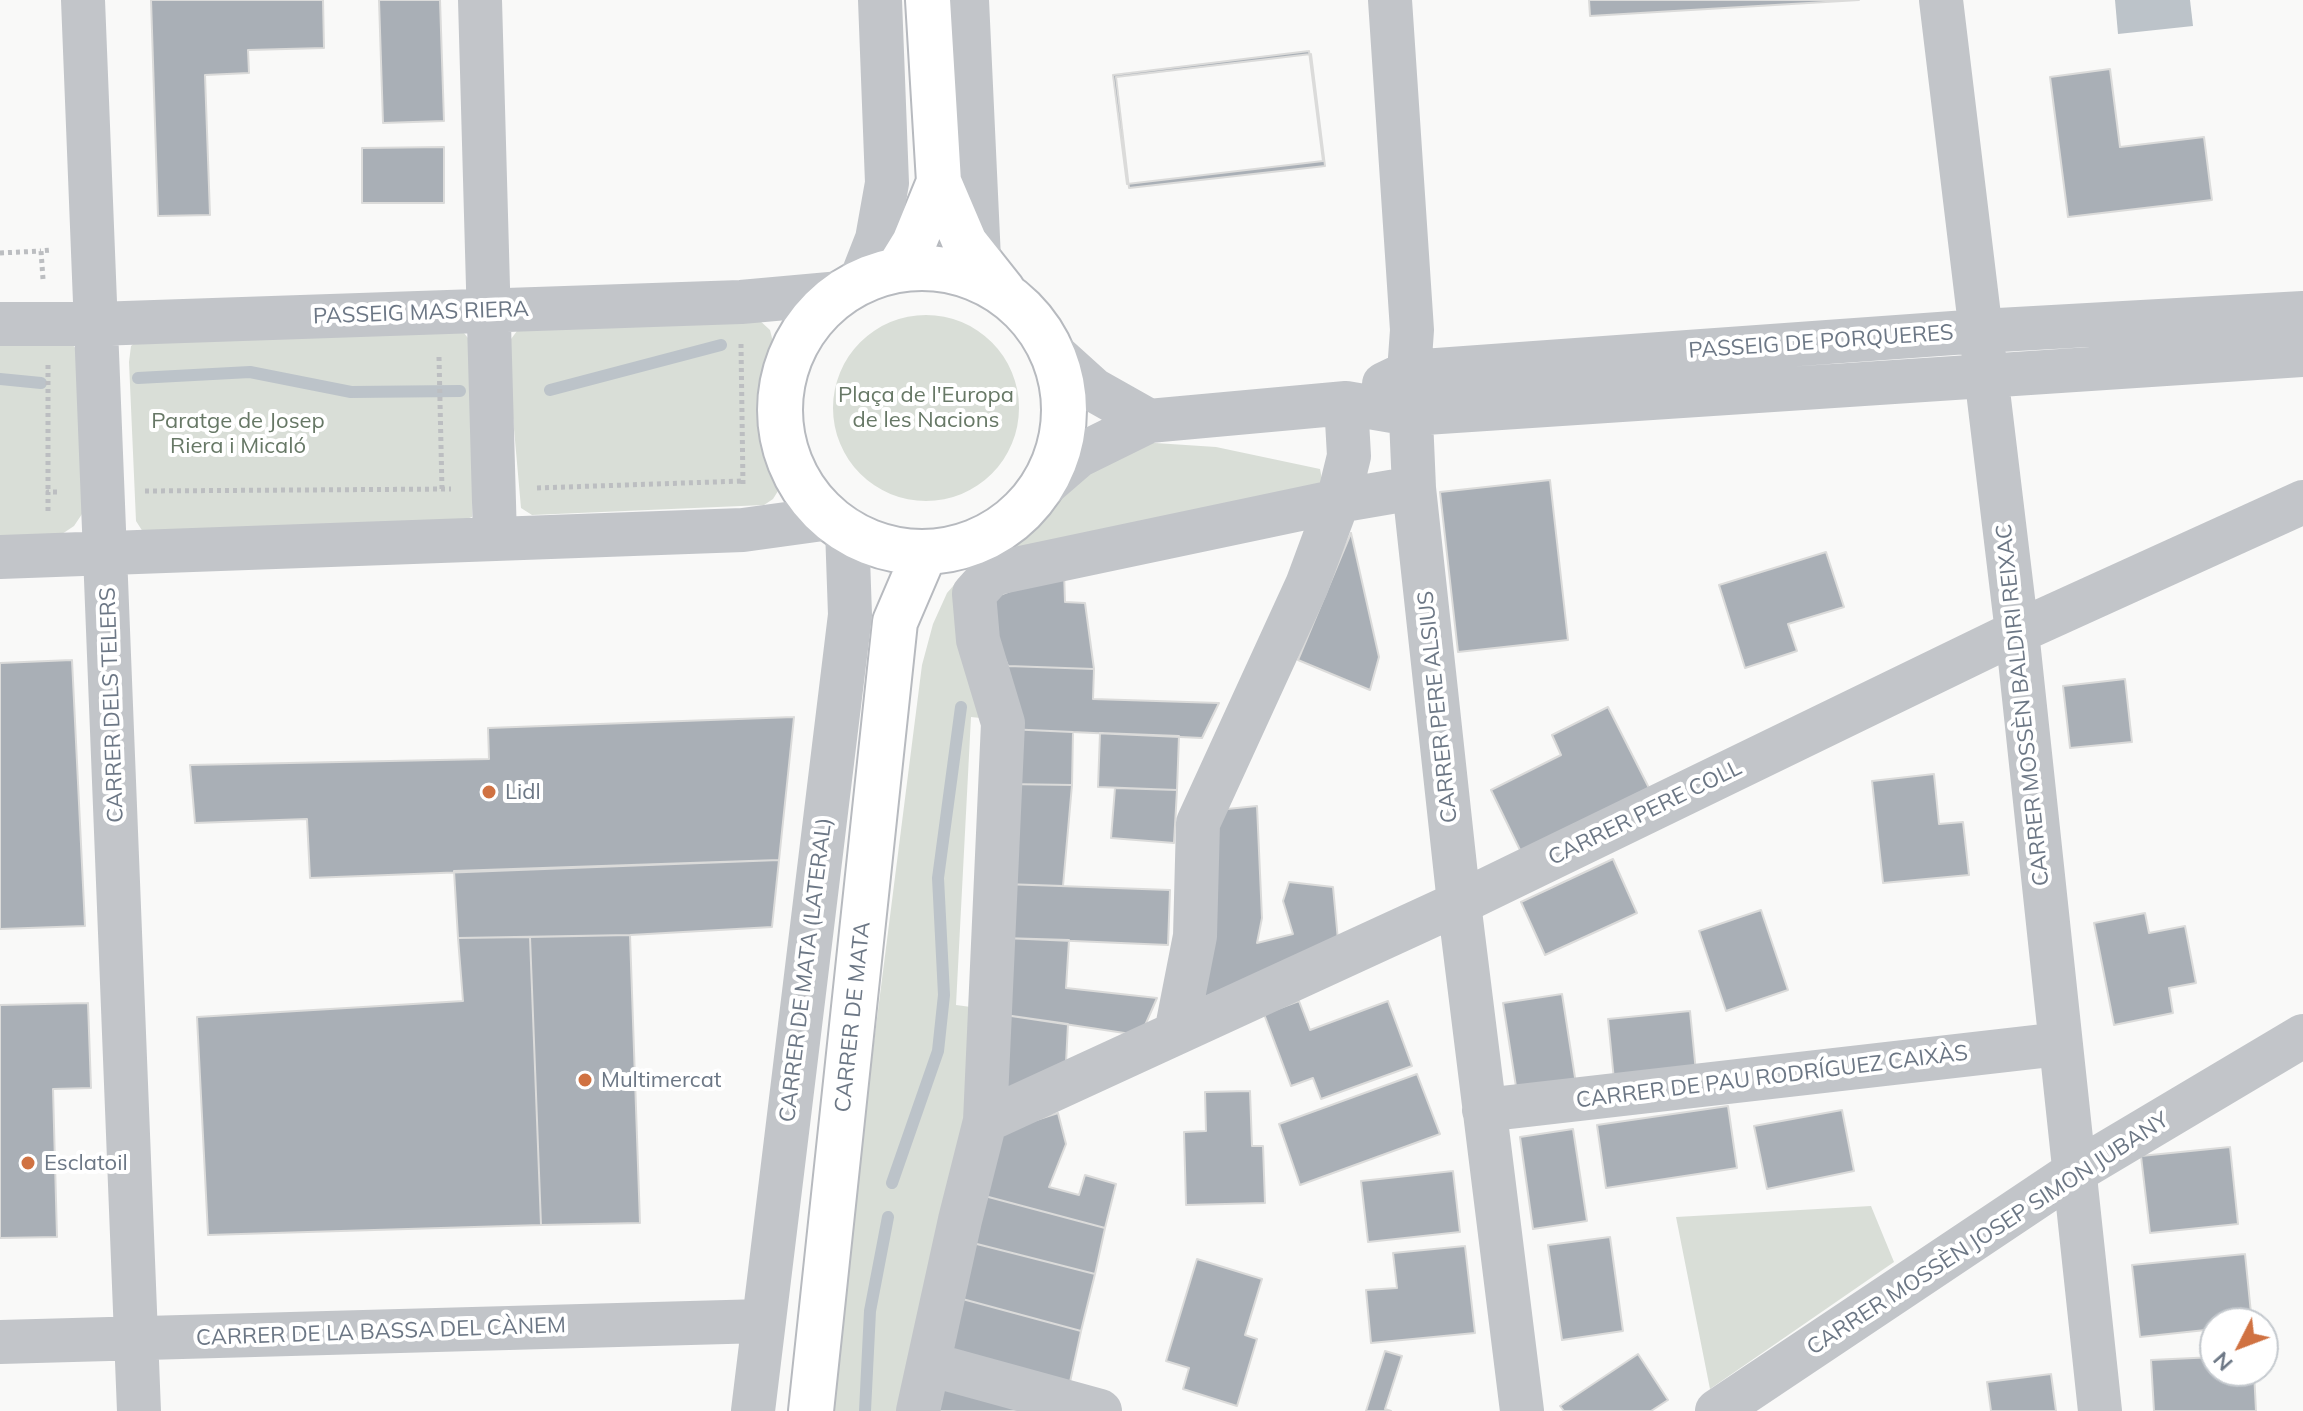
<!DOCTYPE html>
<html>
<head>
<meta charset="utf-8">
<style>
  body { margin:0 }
  #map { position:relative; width:2303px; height:1411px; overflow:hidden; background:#f9f9f8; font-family:Mulish,sans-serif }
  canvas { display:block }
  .north { position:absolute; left:2199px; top:1307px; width:80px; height:80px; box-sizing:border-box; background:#fff; border:2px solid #c4c9ce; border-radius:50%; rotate:228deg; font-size:22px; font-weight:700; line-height:32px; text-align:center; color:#6c7785 }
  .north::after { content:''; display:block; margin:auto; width:28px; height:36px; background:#d07242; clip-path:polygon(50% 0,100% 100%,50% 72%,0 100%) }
</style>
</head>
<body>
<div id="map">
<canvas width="2303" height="1411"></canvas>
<div class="north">N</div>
</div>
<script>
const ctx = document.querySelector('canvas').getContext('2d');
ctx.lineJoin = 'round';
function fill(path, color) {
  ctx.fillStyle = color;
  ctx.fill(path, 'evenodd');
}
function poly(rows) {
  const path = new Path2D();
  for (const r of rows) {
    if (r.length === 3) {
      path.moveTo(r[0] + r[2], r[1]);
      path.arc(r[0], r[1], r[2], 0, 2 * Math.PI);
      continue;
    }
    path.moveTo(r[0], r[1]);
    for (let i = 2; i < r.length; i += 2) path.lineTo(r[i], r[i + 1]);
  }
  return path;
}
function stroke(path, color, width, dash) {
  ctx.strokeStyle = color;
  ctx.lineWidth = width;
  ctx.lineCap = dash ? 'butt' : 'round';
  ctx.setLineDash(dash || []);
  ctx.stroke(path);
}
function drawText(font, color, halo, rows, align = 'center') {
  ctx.font = font + ' Mulish,sans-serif';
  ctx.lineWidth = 8;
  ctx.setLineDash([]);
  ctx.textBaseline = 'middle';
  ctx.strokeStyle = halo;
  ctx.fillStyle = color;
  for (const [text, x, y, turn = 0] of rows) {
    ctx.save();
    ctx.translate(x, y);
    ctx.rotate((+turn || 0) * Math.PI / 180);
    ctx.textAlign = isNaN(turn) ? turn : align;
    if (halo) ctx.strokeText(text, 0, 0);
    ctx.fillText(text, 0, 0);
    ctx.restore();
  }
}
const green = poly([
  [926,408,93],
  [758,319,770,330,773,342,763,382,761,414,766,444,779,480,778,491,773,499,764,505,532,515,521,508,508,361,511,339,517,331],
  [460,328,472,343,472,517,464,520,143,532,136,521,129,362,131,346,141,338],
  [0,343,71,343,77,350,84,511,74,526,62,534,0,536],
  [1140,442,1216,447,1320,469,1323,484,980,556,969,583,990,719,971,717,956,1005,971,1007,972,1114,901,1411,827,1411,922,665,933,624,947,593,980,555,1040,521,1065,494,1091,458],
  [1871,1206,1894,1262,1710,1389,1676,1217]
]);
const water = poly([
  [2115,0,2190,0,2193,26,2118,34]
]);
const stream = poly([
  [138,378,250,372,351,392,460,391],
  [0,379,41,383],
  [550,390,721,345],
  [892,1183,938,1051,944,995,938,878,961,707],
  [865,1411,870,1311,888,1217]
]);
const building = poly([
  [151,0,323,0,324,48,248,50,249,73,205,75,210,215,158,216,151,0],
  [379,0,440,0,444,121,383,123,379,0],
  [1589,0,1859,0,1590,16,1589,0],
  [1309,51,1323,161,1127,184,1113,75,1309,51],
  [1311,54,1325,166,1129,188,1116,77,1311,54],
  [2110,69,2120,147,2204,137,2212,200,2068,217,2050,77,2110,69],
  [444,147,444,203,362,203,362,148,444,147],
  [1550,480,1568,640,1458,652,1440,492,1550,480],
  [1351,533,1379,657,1370,690,1298,660,1351,533],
  [1826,552,1844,607,1788,624,1797,651,1745,668,1719,585,1826,552],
  [1064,571,1065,602,1085,603,1094,669,1008,666,981,602,1064,571],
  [72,660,85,926,0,929,0,663,72,660],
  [1008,666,1094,669,1093,699,1219,703,1202,738,1007,729,1008,666],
  [2125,679,2132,742,2070,748,2063,686,2125,679],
  [1608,707,1649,788,1521,852,1491,790,1561,755,1552,735,1608,707],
  [794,717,779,860,310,878,307,819,195,823,190,765,489,759,488,728,794,717],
  [1007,729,1073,732,1072,785,1006,784,1007,729],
  [1100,733,1179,736,1177,790,1098,787,1100,733],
  [1934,774,1939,824,1963,822,1969,875,1883,883,1872,781,1934,774],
  [1006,784,1072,785,1063,886,1004,884,1006,784],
  [1115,788,1177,790,1174,843,1111,838,1115,788],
  [1257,806,1262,918,1257,943,1293,934,1283,901,1289,882,1333,887,1338,940,1203,998,1217,810,1257,806],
  [1613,859,1637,913,1545,955,1521,902,1613,859],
  [779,860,772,927,630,935,458,938,454,871,779,860],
  [1004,884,1170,890,1168,945,1003,938,1004,884],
  [1761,910,1788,990,1726,1011,1699,931,1761,910],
  [2145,913,2149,933,2185,926,2196,983,2169,988,2173,1013,2114,1025,2094,923,2145,913],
  [630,935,640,1223,541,1225,530,937,630,935],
  [530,937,541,1225,208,1235,197,1017,463,1001,458,938,530,937],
  [1003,938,1069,940,1066,988,1157,998,1143,1030,1131,1034,998,1014,1003,938],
  [1562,994,1576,1084,1517,1093,1503,1003,1562,994],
  [1299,1001,1310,1030,1388,1001,1412,1066,1321,1099,1313,1078,1291,1086,1264,1014,1299,1001],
  [88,1003,91,1088,53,1089,57,1237,0,1238,0,1005,88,1003],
  [1690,1011,1696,1072,1614,1080,1608,1019,1690,1011],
  [998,1014,1068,1024,1066,1063,1016,1093,993,1091,998,1014],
  [1417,1074,1440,1134,1300,1185,1279,1124,1417,1074],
  [1250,1091,1252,1146,1263,1146,1265,1203,1186,1205,1184,1132,1206,1131,1205,1092,1250,1091],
  [1728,1106,1737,1168,1606,1188,1597,1125,1728,1106],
  [1842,1110,1854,1171,1767,1189,1754,1126,1842,1110],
  [1058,1113,1066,1144,1049,1187,1079,1195,1085,1175,1116,1184,1105,1228,981,1195,996,1133,1058,1113],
  [1573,1129,1587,1221,1533,1229,1520,1137,1573,1129],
  [2230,1147,2238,1224,2150,1233,2141,1156,2230,1147],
  [1453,1171,1460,1232,1368,1242,1361,1181,1453,1171],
  [981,1195,1105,1228,1095,1274,969,1242,981,1195],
  [1610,1237,1623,1331,1562,1340,1548,1245,1610,1237],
  [969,1242,1095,1274,1081,1331,955,1297,969,1242],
  [1465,1246,1475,1333,1371,1343,1366,1290,1397,1288,1393,1253,1465,1246],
  [2245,1254,2252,1323,2215,1323,2215,1329,2140,1337,2132,1265,2245,1254],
  [1197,1259,1262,1279,1245,1335,1257,1339,1237,1406,1183,1389,1189,1368,1166,1361,1197,1259],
  [955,1297,1081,1331,1070,1382,942,1348,955,1297],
  [1385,1351,1402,1356,1385,1409,1391,1411,1366,1411,1385,1351],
  [1638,1354,1668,1400,1651,1411,1564,1411,1560,1406,1638,1354],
  [2215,1357,2215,1371,2254,1371,2256,1411,2154,1411,2151,1360,2215,1357],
  [2051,1374,2056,1411,1991,1411,1987,1382,2051,1374],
  [941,1385,1024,1411,934,1411,941,1385]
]);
const path = poly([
  [0,253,41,251],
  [43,279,41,251,51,250],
  [741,344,743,486],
  [439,357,442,490],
  [48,365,48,492],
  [537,488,743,481],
  [145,491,451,489],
  [48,511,48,492,59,492]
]);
const minor = poly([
  [83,0,139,1411],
  [480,0,495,538],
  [967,0,979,259],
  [1390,0,1412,330,1409,372,1414,488,1459,903,1522,1411],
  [1941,0,2017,632,2100,1411],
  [861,280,877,239,887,183,880,0],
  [0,324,96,324,741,302,841,293],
  [1052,352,1094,390,1149,421],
  [1384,384,1409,372,1981,331,2303,313],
  [1041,488,1078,456,1149,421,1346,403,1410,414,2303,355],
  [0,557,743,530,830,518],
  [1176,1033,1195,936,1198,823,1307,585,1338,501,1349,456,1346,403],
  [1484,1110,2060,1044],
  [985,1121,1459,903,2017,632,2303,502],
  [0,1342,763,1321],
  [929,1364,1100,1411],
  [753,1411,850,615,847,529],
  [918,1411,960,1220,985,1121,1003,723,978,640,974,594,992,574,1338,501,1414,488],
  [1717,1411,2076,1171,2303,1036]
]);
const secondary = poly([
  [928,0,939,182,965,243,1003,291],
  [922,410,142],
  [898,269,914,243,939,182],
  [811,1411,895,622,925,552]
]);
const markers = [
  [489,792,8,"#d07242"],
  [585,1080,8,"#d07242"],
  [28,1163,8,"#d07242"]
];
const streetNames = [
  ["PASSEIG MAS RIERA",421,313,-2],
  ["PASSEIG DE PORQUERES",1821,342,-4],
  ["CARRER DELS TELERS",112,705,-92],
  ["CARRER MOSSÈN BALDIRI REIXAC",2023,705,-96],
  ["CARRER PERE ALSIUS",1438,707,-96],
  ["CARRER PERE COLL",1645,813,-26],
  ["CARRER DE MATA (LATERAL)",806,970,-83],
  ["CARRER DE MATA",853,1017,-84],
  ["CARRER DE PAU RODRÍGUEZ CAIXÀS",1772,1077,-7],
  ["CARRER MOSSÈN JOSEP SIMON JUBANY",1988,1234,-33],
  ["CARRER DE LA BASSA DEL CÀNEM",381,1332,-2]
];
const parkNames = [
  ["Plaça de l'Europa",926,395],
  ["de les Nacions",926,420],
  ["Paratge de Josep",238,421],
  ["Riera i Micaló",238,446]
];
const poiNames = [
  ["Lidl",505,792],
  ["Multimercat",601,1080],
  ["Esclatoil",44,1163]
];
fill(green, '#d9ded7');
fill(water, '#bcc3c9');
stroke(stream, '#bcc3c9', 12);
fill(building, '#a9afb6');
stroke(building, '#dbdbda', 2);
stroke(secondary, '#b7babf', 48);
stroke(path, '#bcbec1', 5, [4, 4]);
stroke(minor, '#c2c5c9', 44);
stroke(secondary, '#fff', 44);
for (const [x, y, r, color] of markers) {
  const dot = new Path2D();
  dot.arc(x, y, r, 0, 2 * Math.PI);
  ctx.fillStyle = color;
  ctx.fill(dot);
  stroke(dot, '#fff', 3);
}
drawText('22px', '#6c7785', '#fff', streetNames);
drawText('22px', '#677866', '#fff', parkNames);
drawText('22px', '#6c7785', '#fff', poiNames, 'left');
</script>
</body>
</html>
